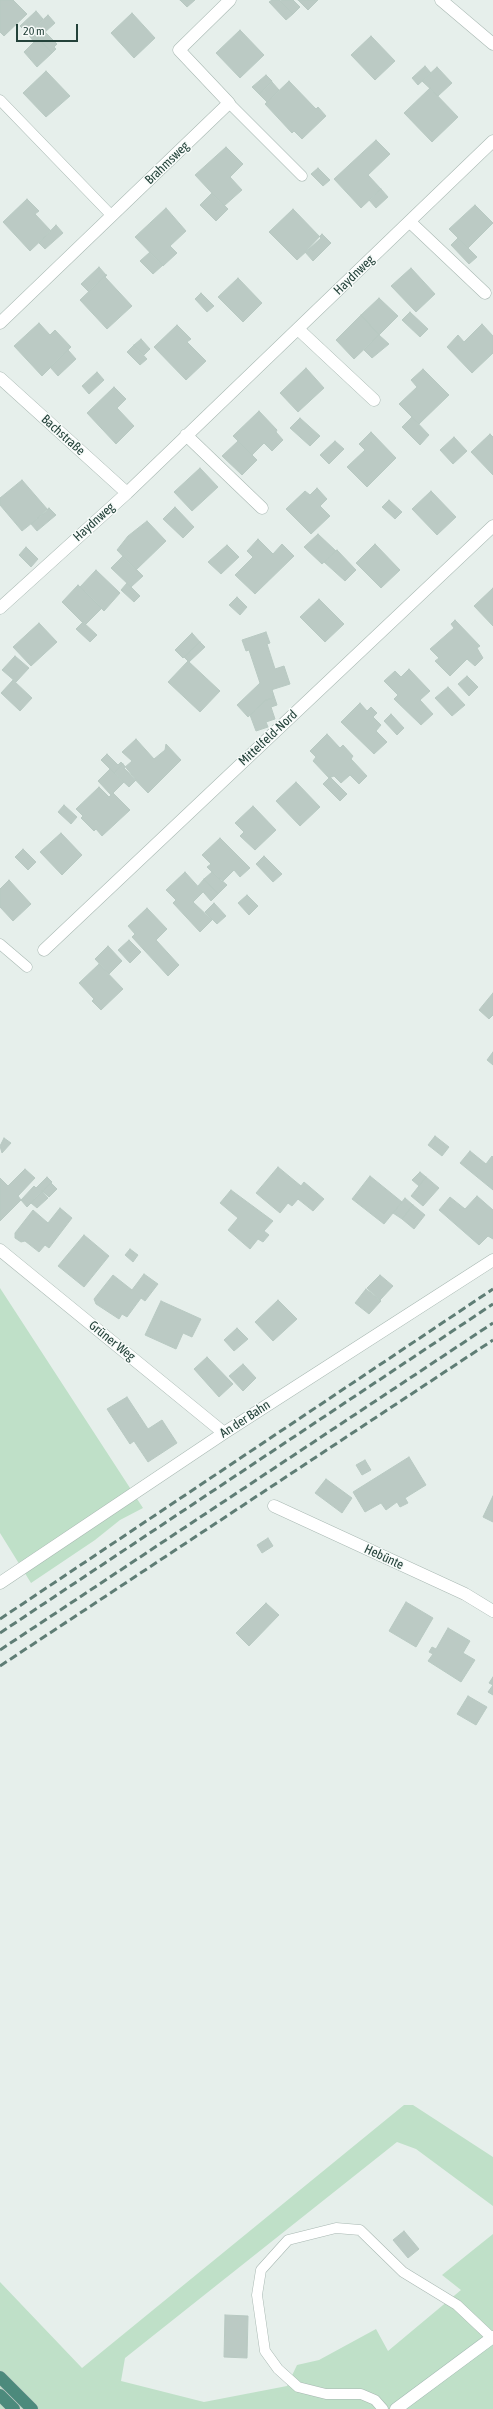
<!DOCTYPE html>
<html>
<head>
<meta charset="utf-8">
<style>
  body { margin:0 }
  #map { position:relative; width:493px; height:2409px; overflow:hidden; background:#e6efeb; font-family:"Asap Condensed",sans-serif }
  canvas { display:block }
  .scale { position:absolute; left:16px; top:24px; width:62px; height:18px; box-sizing:border-box; border:2px solid #24423a; border-top:0; padding-left:5px; font-size:12px; line-height:14px; white-space:nowrap; color:#24423a; -webkit-text-stroke:3px #f7fbf9; paint-order:stroke }
</style>
</head>
<body>
<div id="map">
<canvas width="493" height="2409"></canvas>
<div class="scale">20 m</div>
</div>
<script>
const ctx = document.querySelector('canvas').getContext('2d');
ctx.lineJoin = 'round';
function fill(path, color) {
  ctx.fillStyle = color;
  ctx.fill(path, 'evenodd');
}
function poly(rows) {
  const path = new Path2D();
  for (const r of rows) {
    path.moveTo(r[0], r[1]);
    for (let i = 2; i < r.length; i += 2) path.lineTo(r[i], r[i + 1]);
  }
  return path;
}
function stroke(path, color, width, dash) {
  ctx.strokeStyle = color;
  ctx.lineWidth = width;
  ctx.lineCap = dash ? 'butt' : 'round';
  ctx.setLineDash(dash || []);
  ctx.stroke(path);
}
function drawText(font, color, halo, rows, align = 'center') {
  ctx.font = font + ' "Asap Condensed",sans-serif';
  ctx.lineWidth = 3;
  ctx.setLineDash([]);
  ctx.textBaseline = 'middle';
  ctx.strokeStyle = halo;
  ctx.fillStyle = color;
  for (const [text, x, y, turn = 0] of rows) {
    ctx.save();
    ctx.translate(x, y);
    ctx.rotate((+turn || 0) * Math.PI / 180);
    ctx.textAlign = isNaN(turn) ? turn : align;
    if (halo) ctx.strokeText(text, 0, 0);
    ctx.fillText(text, 0, 0);
    ctx.restore();
  }
}
const green = poly([
  [0,1288,143,1508,120,1520,95,1540,31,1583,0,1533],
  [404,2105,413,2105,493,2157,493,2206,416,2149,397,2142,125,2358,121,2381,204,2402,287,2386,297,2365,319,2360,376,2329,388,2351,461,2290,442,2275,493,2234,493,2409,0,2409,0,2282,82,2368]
]);
const building = poly([
  [0,0,13,0,27,14,4,36,0,32,0,0],
  [180,0,195,0,187,7,180,0],
  [272,0,279,0,293,14,286,20,269,2,272,0],
  [282,0,293,0,300,7,293,14,280,1,282,0],
  [298,0,318,0,308,10,298,0],
  [36,11,43,19,28,34,20,26,36,11],
  [132,13,155,38,134,58,111,33,132,13],
  [48,15,55,23,34,42,28,34,48,15],
  [240,30,264,55,240,78,216,53,240,30],
  [45,32,57,44,54,47,56,49,52,53,38,38,45,32],
  [371,36,395,61,375,80,351,55,371,36],
  [38,38,52,53,37,67,24,52,38,38],
  [425,66,431,73,418,85,412,78,425,66],
  [437,67,452,83,438,96,422,81,437,67],
  [46,71,70,96,46,117,23,93,46,71],
  [266,75,272,81,259,94,252,87,266,75],
  [289,81,316,109,318,107,326,116,302,139,294,131,292,133,265,104,289,81],
  [272,82,279,90,267,102,259,94,272,82],
  [430,88,458,117,432,142,404,113,430,88],
  [376,140,390,154,368,175,381,189,361,208,334,179,376,140],
  [226,147,243,164,230,177,242,190,224,206,195,175,226,147],
  [318,168,330,180,323,186,311,174,318,168],
  [381,189,388,197,376,208,369,200,381,189],
  [212,193,228,209,216,221,200,205,212,193],
  [27,199,39,211,35,214,51,231,30,251,3,222,27,199],
  [475,205,493,223,468,248,449,229,475,205],
  [166,208,186,231,170,246,177,253,163,266,135,237,166,208],
  [293,209,321,238,297,260,269,232,293,209],
  [56,225,63,233,45,249,39,243,56,225],
  [322,234,331,243,313,261,305,252,322,234],
  [458,238,477,257,469,264,451,245,458,238],
  [150,252,163,265,153,274,140,261,150,252],
  [99,267,106,275,89,292,81,284,99,267],
  [411,268,435,294,416,312,391,286,411,268],
  [106,275,107,275,105,277,132,306,107,329,80,300,106,275],
  [238,278,262,303,243,322,218,297,238,278],
  [201,293,214,306,207,312,195,299,201,293],
  [379,298,398,316,379,335,361,315,379,298],
  [410,312,428,329,420,337,402,320,410,312],
  [361,315,379,335,354,359,336,340,361,315],
  [39,323,50,335,55,330,71,347,42,376,14,346,39,323],
  [482,324,493,336,493,353,472,373,447,347,458,335,464,342,482,324],
  [177,325,191,339,187,342,206,361,186,380,154,347,177,325],
  [379,335,389,344,372,358,364,350,379,335],
  [141,339,150,349,144,355,134,345,141,339],
  [134,345,147,359,140,365,127,352,134,345],
  [68,350,76,359,58,376,50,367,68,350],
  [306,368,324,388,298,412,280,393,306,368],
  [423,369,449,395,419,424,399,404,417,387,411,380,423,369],
  [97,372,104,380,89,394,82,386,97,372],
  [114,387,126,399,117,408,134,426,116,444,87,413,114,387],
  [259,411,277,430,276,432,283,440,272,451,264,443,252,455,233,436,259,411],
  [412,417,429,435,420,445,402,427,412,417],
  [300,418,320,436,310,446,290,428,300,418],
  [371,432,396,458,367,487,347,467,365,450,359,444,371,432],
  [490,434,493,437,493,475,471,452,490,434],
  [454,437,467,451,453,464,440,450,454,437],
  [238,441,257,460,242,475,222,456,238,441],
  [335,441,344,449,329,464,320,455,335,441],
  [200,468,218,487,192,511,174,492,200,468],
  [22,480,48,510,22,531,0,505,0,498,22,480],
  [317,488,327,499,320,506,330,516,311,534,286,509,305,491,310,495,317,488],
  [431,491,456,517,437,535,412,509,431,491],
  [389,500,402,512,395,519,382,507,389,500],
  [175,507,194,527,183,538,163,519,175,507],
  [49,508,56,515,37,531,31,524,49,508],
  [147,521,166,541,136,570,117,550,128,536,147,521],
  [318,534,336,551,322,564,304,547,318,534],
  [258,539,273,554,282,544,294,556,255,594,235,575,253,557,247,551,258,539],
  [375,544,400,570,381,588,356,563,375,544],
  [227,545,239,557,221,574,208,562,227,545],
  [26,547,38,559,31,567,19,555,26,547],
  [337,550,356,570,345,581,324,562,337,550],
  [123,556,143,576,131,587,111,568,123,556],
  [96,570,120,593,104,611,80,587,96,570],
  [127,583,140,596,134,602,121,590,127,583],
  [78,585,102,608,85,625,62,602,78,585],
  [493,588,493,626,474,606,493,588],
  [237,597,247,607,240,615,229,605,237,597],
  [319,599,344,624,325,642,300,617,319,599],
  [455,620,480,646,477,648,483,658,475,666,467,659,450,676,435,661,439,658,430,649,454,628,451,624,455,620],
  [83,622,97,635,90,642,76,629,83,622],
  [39,623,57,642,31,666,13,647,39,623],
  [266,632,270,643,267,644,275,669,284,666,290,684,271,690,274,698,266,700,248,717,237,705,260,683,249,650,246,651,242,640,266,632],
  [192,633,200,642,183,658,175,650,192,633],
  [200,642,205,647,189,662,184,657,200,642],
  [15,656,29,668,16,682,2,670,15,656],
  [188,661,220,691,200,712,168,682,188,661],
  [409,669,430,691,420,700,433,714,421,725,394,699,398,695,384,681,395,671,401,677,409,669],
  [467,676,478,687,469,696,458,684,467,676],
  [13,680,32,698,20,711,1,693,13,680],
  [448,687,465,705,452,716,435,698,448,687],
  [272,690,277,705,271,707,275,719,266,722,268,727,256,731,250,715,266,700,274,698,272,690],
  [360,703,367,711,371,707,377,713,373,717,381,725,376,731,387,742,374,754,341,722,360,703],
  [391,714,404,728,397,735,384,721,391,714],
  [327,734,340,748,343,745,353,756,351,759,367,776,359,784,350,775,341,783,334,776,329,778,313,761,316,757,310,751,327,734],
  [136,739,154,759,165,750,166,744,181,760,148,793,124,768,132,761,122,752,136,739],
  [107,754,118,765,121,762,123,764,114,773,101,760,107,754],
  [123,764,136,780,129,787,114,773,123,764],
  [110,769,124,782,111,795,98,781,110,769],
  [330,777,347,794,340,801,323,784,330,777],
  [296,782,320,807,300,826,276,801,296,782],
  [99,787,109,797,113,793,130,810,102,836,96,829,94,831,81,818,83,816,76,809,99,787],
  [64,805,77,817,71,824,58,812,64,805],
  [253,806,276,830,255,850,240,836,244,832,235,823,253,806],
  [61,833,82,855,62,875,40,852,61,833],
  [220,838,250,868,240,877,234,870,222,882,207,867,211,864,202,855,220,838],
  [23,849,36,862,28,870,15,857,23,849],
  [264,856,282,874,273,882,256,864,264,856],
  [185,872,203,892,193,902,212,920,200,932,173,903,176,900,166,890,185,872],
  [212,872,227,885,218,894,204,879,212,872],
  [204,879,218,894,211,901,198,886,204,879],
  [9,880,31,904,13,921,0,907,0,889,9,880],
  [247,895,258,906,249,915,238,903,247,895],
  [214,903,226,916,217,924,205,912,214,903],
  [147,908,167,929,156,940,179,965,168,976,132,937,135,934,128,926,147,908],
  [129,940,141,952,130,963,118,950,129,940],
  [108,946,122,961,109,974,95,959,108,946],
  [99,964,123,989,101,1010,92,1001,94,999,79,983,99,964],
  [493,993,493,1015,489,1019,479,1010,493,993],
  [493,1052,493,1065,487,1060,493,1052],
  [435,1136,449,1147,442,1156,428,1145,435,1136],
  [4,1138,11,1143,2,1153,0,1146,4,1138],
  [470,1151,486,1164,492,1156,493,1157,493,1190,460,1163,470,1151],
  [278,1167,301,1186,304,1182,324,1199,313,1211,298,1199,292,1206,288,1203,280,1213,256,1193,278,1167],
  [25,1169,35,1178,18,1196,21,1200,0,1221,0,1178,8,1186,25,1169],
  [420,1172,426,1177,419,1186,412,1180,420,1172],
  [370,1176,402,1202,384,1224,352,1199,370,1176],
  [47,1177,52,1182,27,1207,21,1200,34,1186,36,1188,47,1177],
  [426,1177,439,1188,423,1206,411,1196,426,1177],
  [51,1183,57,1189,49,1197,43,1191,51,1183],
  [231,1190,273,1221,264,1231,269,1235,263,1242,258,1239,250,1249,228,1230,238,1218,220,1203,231,1190],
  [42,1191,48,1198,37,1208,31,1203,42,1191],
  [477,1196,493,1210,493,1239,488,1236,479,1245,439,1210,450,1197,465,1209,477,1196],
  [405,1198,413,1205,402,1219,393,1213,405,1198],
  [413,1205,425,1215,414,1229,402,1219,413,1205],
  [60,1208,72,1218,49,1248,45,1245,39,1252,25,1241,21,1242,15,1238,15,1233,33,1210,48,1223,60,1208],
  [84,1235,109,1256,84,1287,58,1266,84,1235],
  [130,1249,138,1255,133,1262,125,1255,130,1249],
  [144,1274,158,1284,145,1301,141,1298,127,1317,122,1314,119,1319,96,1304,94,1299,113,1275,132,1290,144,1274],
  [380,1275,393,1286,380,1300,367,1288,380,1275],
  [366,1289,381,1301,369,1314,355,1303,366,1289],
  [278,1300,297,1319,273,1341,255,1322,278,1300],
  [161,1301,201,1319,192,1337,183,1333,176,1349,145,1335,161,1301],
  [237,1328,248,1339,234,1351,224,1340,237,1328],
  [207,1357,233,1384,219,1397,194,1369,207,1357],
  [243,1364,256,1378,243,1391,229,1376,243,1364],
  [127,1397,148,1429,162,1420,177,1443,148,1462,134,1441,130,1444,107,1409,127,1397],
  [409,1457,426,1485,405,1498,408,1503,400,1507,397,1502,386,1510,381,1503,365,1512,353,1492,409,1457],
  [365,1460,371,1470,362,1475,356,1465,365,1460],
  [326,1479,352,1498,342,1513,315,1493,326,1479],
  [493,1496,493,1522,483,1517,493,1496],
  [268,1538,273,1546,262,1553,257,1545,268,1538],
  [406,1602,433,1618,416,1647,389,1631,406,1602],
  [266,1603,279,1615,249,1646,236,1633,266,1603],
  [448,1628,470,1641,463,1653,475,1660,461,1682,428,1661,433,1654,429,1652,432,1647,436,1649,448,1628],
  [493,1677,493,1695,488,1692,493,1685,489,1683,493,1677],
  [468,1696,487,1707,476,1725,457,1714,468,1696],
  [404,2231,419,2249,408,2258,393,2240,404,2231],
  [225,2315,248,2316,247,2358,224,2357,225,2315]
]);
const service = poly([
  [0,100,112,216],
  [229,103,302,176],
  [0,944,27,967],
  [383,2409,375,2400,361,2394,326,2394,298,2387,278,2369,265,2351,257,2295,261,2270,288,2240,336,2228,360,2230,403,2272,457,2305,492,2338]
]);
const minor = poly([
  [441,0,493,44],
  [410,222,485,293],
  [0,323,229,103,179,50,230,0],
  [298,329,374,400],
  [0,378,127,493],
  [186,435,262,508],
  [0,608,127,493,493,141],
  [44,950,493,526],
  [0,1250,224,1433],
  [274,1506,465,1594,493,1611],
  [0,1583,224,1433,493,1260]
]);
const secondary = poly([
  [396,2409,493,2337]
]);
const trunk = poly([
  [0,2377,32,2409],
  [0,2395,14,2409]
]);
const rail = poly([
  [0,1619,493,1289],
  [0,1633,493,1304],
  [0,1650,493,1323],
  [0,1666,493,1340]
]);
const streetNames = [
  ["Brahmsweg",167,163,-44],
  ["Haydnweg",354,275,-44],
  ["Bachstraße",63,435,42],
  ["Haydnweg",94,522,-42],
  ["Mittelfeld-Nord",268,738,-43],
  ["Grüner Weg",112,1341,39],
  ["An der Bahn",245,1419,-33],
  ["Hebünte",384,1557,25]
];
fill(green, '#bfe0c8');
fill(building, '#bbcac4');
stroke(building, '#b8c9c2', 1);
stroke(service, '#a8b8b2', 11);
stroke(minor, '#a8b8b2', 13);
stroke(secondary, '#a4bbb3', 13);
stroke(trunk, '#c2cac8', 13);
stroke(service, '#fff', 10);
stroke(minor, '#fff', 12);
stroke(secondary, '#fff', 12);
stroke(trunk, '#4c8a7c', 12);
stroke(rail, '#5f7d75', 3, [8, 4]);
drawText('13px', '#24423a', '#f7fbf9', streetNames);
</script>
</body>
</html>
